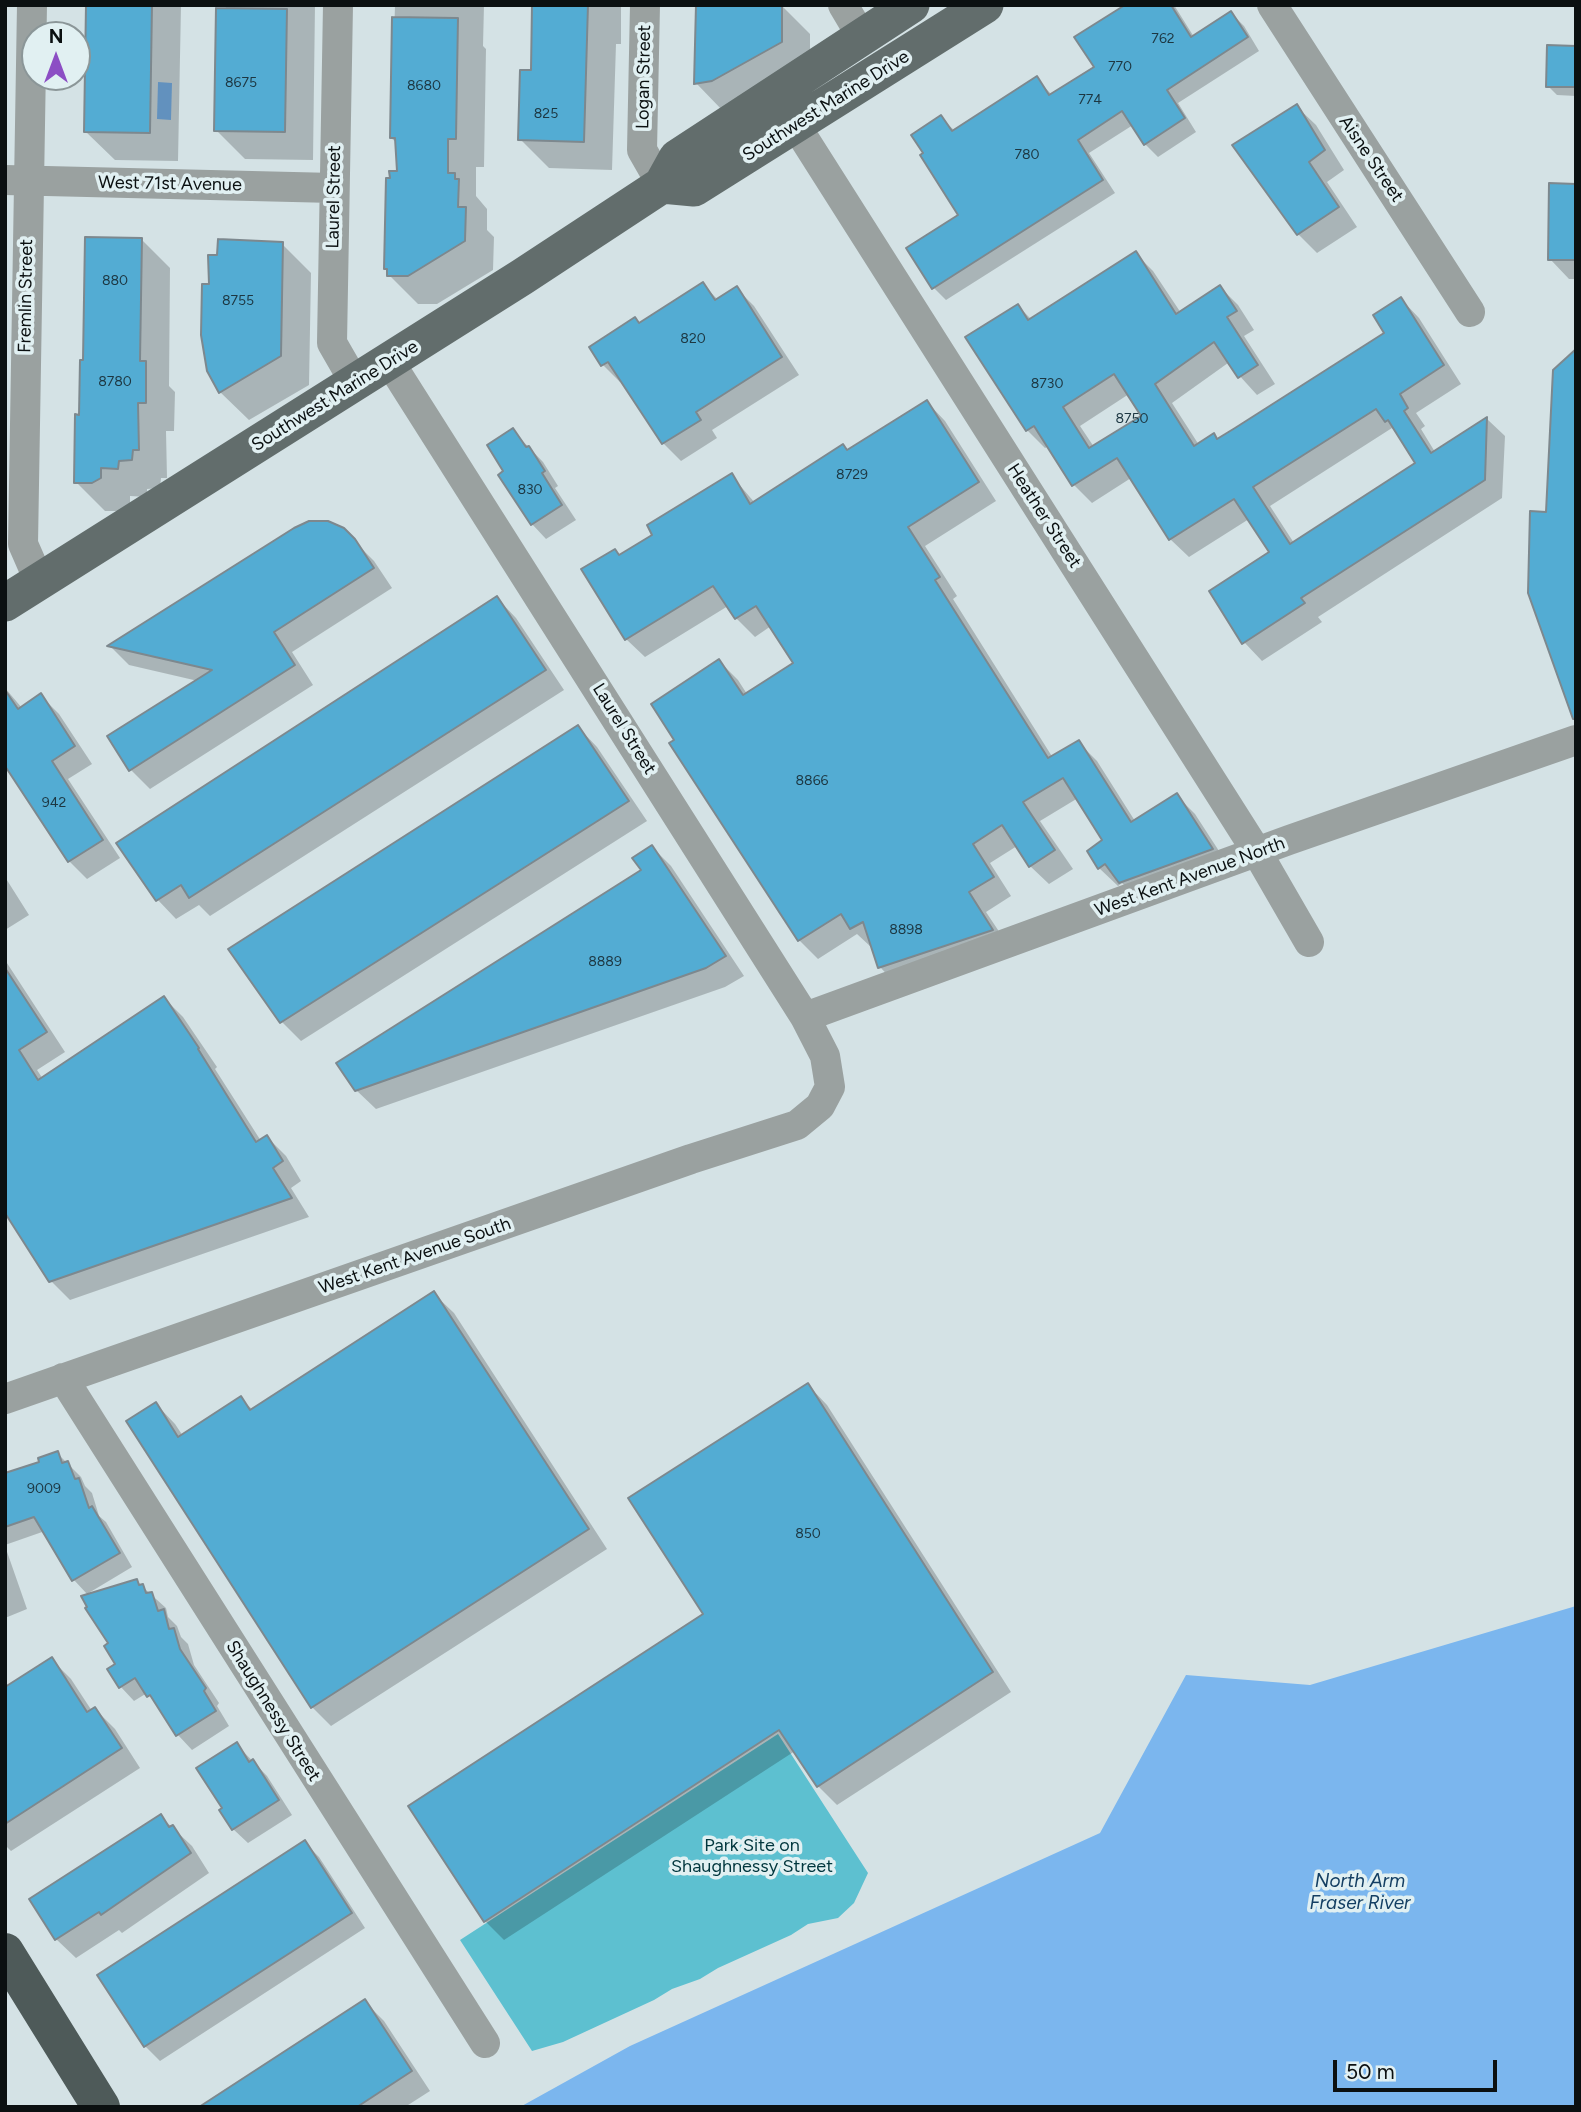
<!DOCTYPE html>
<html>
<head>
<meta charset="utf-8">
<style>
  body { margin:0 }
  #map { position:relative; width:1581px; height:2112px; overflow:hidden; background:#d4e2e5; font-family:Figtree,sans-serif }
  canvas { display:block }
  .frame { position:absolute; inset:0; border:7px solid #0b1011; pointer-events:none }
  .north { position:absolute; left:21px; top:21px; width:70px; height:70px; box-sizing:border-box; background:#e1f0f2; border:2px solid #8b9698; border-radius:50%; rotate:0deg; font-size:19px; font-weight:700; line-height:28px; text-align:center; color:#0b1011 }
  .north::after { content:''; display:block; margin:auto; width:24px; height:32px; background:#8c4ec4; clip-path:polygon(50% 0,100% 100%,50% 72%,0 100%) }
  .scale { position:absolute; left:1333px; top:2060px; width:164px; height:32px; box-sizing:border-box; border:4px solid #0b1011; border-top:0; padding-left:9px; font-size:21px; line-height:24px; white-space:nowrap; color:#0b1011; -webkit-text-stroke:5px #e1f0f2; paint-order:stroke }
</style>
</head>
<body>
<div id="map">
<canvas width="1581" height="2112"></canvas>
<div class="frame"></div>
<div class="north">N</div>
<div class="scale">50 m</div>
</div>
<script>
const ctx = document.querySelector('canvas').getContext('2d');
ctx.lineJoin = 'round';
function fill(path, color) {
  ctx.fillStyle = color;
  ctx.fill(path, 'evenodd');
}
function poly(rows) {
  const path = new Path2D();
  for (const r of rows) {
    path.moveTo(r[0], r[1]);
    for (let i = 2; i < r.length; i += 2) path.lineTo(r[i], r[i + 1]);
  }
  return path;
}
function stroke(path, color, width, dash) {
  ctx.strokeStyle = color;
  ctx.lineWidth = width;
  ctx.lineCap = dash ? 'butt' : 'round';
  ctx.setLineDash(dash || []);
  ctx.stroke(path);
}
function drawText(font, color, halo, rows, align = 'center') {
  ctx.font = font + ' Figtree,sans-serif';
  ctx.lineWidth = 7;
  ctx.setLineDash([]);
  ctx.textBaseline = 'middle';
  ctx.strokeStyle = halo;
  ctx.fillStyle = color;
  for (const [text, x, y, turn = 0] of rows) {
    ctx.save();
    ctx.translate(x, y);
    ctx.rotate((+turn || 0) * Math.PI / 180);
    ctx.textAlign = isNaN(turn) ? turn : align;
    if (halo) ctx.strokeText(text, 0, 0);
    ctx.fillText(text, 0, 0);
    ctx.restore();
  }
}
const green = poly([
  [778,1734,868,1873,854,1903,838,1918,808,1924,791,1935,718,1968,700,1979,672,1989,654,2000,563,2042,532,2051,460,1940]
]);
const water = poly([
  [158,82,172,83,171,120,157,119],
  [1576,1606,1576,2107,520,2107,630,2046,1100,1833,1186,1675,1310,1685]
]);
const shadow = poly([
  [89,5,181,5,178,161,115,160,86,132],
  [226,5,315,5,313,160,245,159,216,130],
  [395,5,484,5,483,46,486,49,484,167,476,167,476,196,487,209,487,230,494,237,493,270,437,304,418,304,389,275,386,268,399,173,397,143,391,138],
  [533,5,621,5,621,44,616,44,612,170,549,168,520,139,533,72],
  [781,5,810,34,810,71,724,112,696,83],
  [1128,5,1174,5,1194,37,1231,13,1244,26,1259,51,1178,103,1196,132,1158,157,1145,144,1133,125,1089,153,1115,193,946,300,934,288,961,215,941,118,955,131,1036,78,1052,95,1096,68],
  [1576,48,1576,96,1557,95,1548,86],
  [1296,106,1316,125,1344,170,1327,182,1357,227,1317,253,1298,234],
  [1576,185,1576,279,1569,279,1550,259],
  [142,240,170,268,169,386,175,392,174,431,166,431,167,478,161,478,160,488,147,489,147,497,130,496,130,507,121,511,105,511,76,482,84,362],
  [282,244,311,273,309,385,249,420,220,392,211,285],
  [1135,253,1153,271,1181,313,1220,287,1238,305,1254,330,1244,336,1275,384,1257,395,1228,363,1172,403,1199,445,1214,435,1218,440,1387,334,1401,299,1419,318,1461,384,1416,413,1425,426,1421,429,1435,452,1487,419,1505,436,1502,498,1318,617,1322,622,1262,661,1244,642,1272,553,1249,519,1189,557,1170,539,1131,478,1092,503,1074,485,1049,446,1045,448,1027,430,1018,306,1032,320],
  [1129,394,1143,416,1094,447,1080,426],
  [1392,428,1418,463,1294,543,1270,506],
  [703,284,718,300,736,288,754,306,799,375,712,430,717,438,681,461,663,443,623,381,620,382,603,365,640,325],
  [927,402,945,421,996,501,925,546,957,596,953,599,1053,758,1079,743,1097,761,1135,821,1177,796,1195,814,1230,868,1139,900,1122,883,1118,886,1099,868,1105,840,1078,798,1040,821,1073,869,1049,884,1030,866,1017,846,990,863,1011,896,986,912,1010,948,898,986,880,967,873,945,871,947,857,934,818,959,799,940,676,740,719,661,738,680,747,694,795,664,771,626,755,637,736,618,728,606,645,657,626,639,620,557,655,535,731,475,755,503,848,452],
  [513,431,543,462,558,486,555,488,576,520,546,539,532,524,506,472],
  [343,530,374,561,392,588,292,652,313,685,150,789,130,769,198,681,129,665,110,646],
  [497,598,516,618,564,690,210,916,199,905,176,919,157,899],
  [5,688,22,708,41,696,59,714,92,764,68,779,120,858,87,879,69,861,5,763],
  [578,727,597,747,647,821,301,1041,282,1022],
  [652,847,671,866,744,976,725,987,376,1109,356,1090,643,870],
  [5,877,29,915,5,930],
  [5,960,65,1052,37,1070,43,1079,164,998,183,1017,217,1067,215,1069,261,1141,267,1137,286,1156,301,1181,291,1188,309,1217,70,1300,51,1281,5,1210],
  [434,1294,454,1313,607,1549,331,1726,312,1707,156,1404,175,1424,183,1436,241,1399,253,1410],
  [808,1385,827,1405,1011,1692,837,1805,818,1786,795,1751,504,1940,485,1921,706,1614],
  [57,1453,81,1477,85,1486,92,1493,99,1516,106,1522,132,1567,87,1594,74,1580,45,1531,5,1545,5,1475,41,1463],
  [5,1546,27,1609,5,1618],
  [136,1581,166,1608,168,1617,177,1626,181,1637,188,1644,194,1665,219,1703,217,1706,229,1726,192,1750,178,1735,160,1707,147,1693,134,1701,120,1686,118,1664,111,1644],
  [51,1659,71,1679,92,1711,95,1709,115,1729,140,1768,11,1851,5,1845,5,1685,8,1687],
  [236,1744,267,1776,292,1815,248,1843,233,1829],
  [160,1816,192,1846,209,1873,122,1933,119,1930,76,1958,56,1939],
  [305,1843,319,1857,365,1928,160,2061,145,2046,99,1976],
  [365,2002,384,2021,430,2091,405,2107,202,2107]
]);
const building = poly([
  [86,5,152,5,150,133,84,132,86,5],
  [532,5,588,5,584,142,518,140,520,70,531,70,532,5],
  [696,5,782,5,782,42,712,81,694,84,696,5],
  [1125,5,1171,5,1191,37,1231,11,1248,37,1167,90,1185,118,1144,145,1122,111,1078,140,1103,180,932,289,906,248,958,215,920,155,923,153,911,135,941,115,952,131,1037,76,1049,95,1094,67,1074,37,1125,5],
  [216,8,287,9,285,132,214,131,216,8],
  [392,17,458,18,456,139,448,139,448,173,455,173,455,179,459,179,458,207,466,207,465,241,408,276,387,276,387,269,384,269,386,178,390,178,389,171,397,171,395,138,390,138,392,17],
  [1547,45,1576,46,1576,87,1546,87,1547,45],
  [1297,104,1325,150,1309,162,1339,207,1297,235,1232,145,1297,104],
  [1549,183,1576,184,1576,260,1548,260,1549,183],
  [85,237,142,238,140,361,146,361,146,403,138,403,139,450,133,450,132,460,119,461,118,469,101,468,101,478,92,483,74,483,75,414,79,415,80,360,83,360,85,237],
  [218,239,283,242,281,356,219,393,207,371,201,335,202,284,209,284,208,255,217,255,218,239],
  [1136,251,1176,314,1220,285,1237,311,1227,317,1258,365,1238,378,1214,342,1155,384,1194,446,1214,433,1217,439,1235,428,1384,333,1373,315,1401,297,1444,365,1400,394,1408,408,1404,411,1431,453,1487,417,1485,480,1301,598,1305,603,1242,644,1209,591,1269,552,1234,499,1169,540,1117,458,1072,486,1034,426,1026,431,965,337,1018,304,1028,320,1136,251],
  [1114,374,1141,416,1089,448,1063,407,1114,374],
  [1376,409,1385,422,1388,420,1415,463,1290,544,1253,487,1376,409],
  [703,282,715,300,737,286,782,357,696,412,701,420,662,444,608,362,601,366,589,347,635,317,639,323,703,282],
  [1576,349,1576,719,1573,719,1528,593,1530,511,1546,512,1553,370,1576,349],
  [927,400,979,482,908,527,940,577,935,580,1048,758,1079,740,1131,822,1177,793,1213,849,1119,883,1105,864,1098,869,1087,851,1102,840,1063,778,1023,802,1055,850,1029,867,1002,825,973,844,994,877,969,892,993,930,878,968,863,922,850,929,841,914,798,941,669,743,674,740,651,704,719,659,743,695,793,663,756,606,735,619,713,586,625,640,581,569,615,549,619,555,652,535,647,525,732,473,750,504,843,444,847,450,927,400],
  [513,428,526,447,529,446,545,471,542,473,562,505,531,525,498,475,503,471,487,445,513,428],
  [309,521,328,521,344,528,355,539,374,568,274,632,295,665,129,771,107,736,212,670,107,646,294,528,309,521],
  [497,596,546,670,189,898,181,885,156,901,116,843,497,596],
  [5,690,18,709,41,693,75,746,52,761,103,840,68,862,5,766,5,690],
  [578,725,629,801,280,1023,228,949,578,725],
  [652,845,726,956,706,968,355,1091,336,1063,641,870,632,858,652,845],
  [5,968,47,1032,19,1050,38,1080,164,996,199,1048,198,1049,256,1142,267,1135,283,1161,273,1168,292,1198,49,1282,5,1213,5,968],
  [434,1291,589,1529,311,1708,126,1421,156,1402,178,1437,241,1396,250,1410,434,1291],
  [808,1383,993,1672,817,1787,779,1730,484,1922,408,1806,703,1614,628,1498,808,1383],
  [58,1451,62,1463,68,1461,75,1479,79,1478,89,1508,92,1506,120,1553,72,1581,34,1517,5,1527,5,1473,39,1462,38,1458,58,1451],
  [137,1579,139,1585,143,1584,146,1593,152,1592,158,1611,164,1609,169,1629,174,1628,180,1649,206,1688,204,1691,216,1711,176,1736,150,1695,147,1697,135,1678,119,1688,107,1669,115,1664,104,1646,108,1643,85,1608,87,1607,81,1596,137,1579],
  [52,1657,87,1712,95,1707,122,1748,5,1824,5,1687,52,1657],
  [237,1742,249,1762,253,1759,279,1800,232,1830,219,1810,222,1808,196,1768,237,1742],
  [161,1814,169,1827,173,1825,191,1853,101,1915,99,1912,55,1940,29,1899,161,1814],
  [305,1840,352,1913,144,2047,97,1975,305,1840],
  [365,1999,412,2071,357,2107,199,2107,365,1999]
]);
const minor = poly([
  [32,5,23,544,40,583],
  [338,5,332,343,355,383],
  [645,5,642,150,662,185],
  [843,5,862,37],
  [1272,5,1470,312],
  [784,107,1257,852,1309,942],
  [5,180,334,188],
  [805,1017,1289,840,1576,740],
  [63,1378,485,2043],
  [5,1399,691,1159,797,1125,820,1106,830,1087,825,1056,805,1017,389,361]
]);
const major = poly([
  [662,185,694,188,985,5],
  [5,603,522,277,662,185,677,158,911,5]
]);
const highway = poly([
  [5,1952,101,2107]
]);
const numberNames = [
  ["762",1163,39],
  ["770",1120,67],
  ["8675",241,83],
  ["8680",424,86],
  ["774",1090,100],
  ["825",546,114],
  ["780",1027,155],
  ["880",115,281],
  ["8755",238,301],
  ["820",693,339],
  ["8780",115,382],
  ["8730",1047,384],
  ["8750",1132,419],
  ["8729",852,475],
  ["830",530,490],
  ["8866",812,781],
  ["942",54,803],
  ["8898",906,930],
  ["8889",605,962],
  ["9009",44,1489],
  ["850",808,1534]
];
const streetNames = [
  ["Logan Street",644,77,-89],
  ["Southwest Marine Drive",826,106,-32],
  ["Aisne Street",1371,159,56],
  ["West 71st Avenue",170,184,1],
  ["Laurel Street",334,197,-89],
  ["Fremlin Street",26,296,-89],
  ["Southwest Marine Drive",335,396,-32],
  ["Heather Street",1044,516,57],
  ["Laurel Street",624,729,58],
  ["West Kent Avenue North",1190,877,-20],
  ["West Kent Avenue South",415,1256,-19],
  ["Shaughnessy Street",273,1711,58]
];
const parkNames = [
  ["Park Site on",752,1846],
  ["Shaughnessy Street",752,1867]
];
const waterNames = [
  ["North Arm",1360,1881],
  ["Fraser River",1360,1903]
];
fill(green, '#5dc0d0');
fill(water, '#7bb6ee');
fill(shadow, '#0003');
fill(building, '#53acd3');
stroke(building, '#7d888e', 2);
stroke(minor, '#9aa1a0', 30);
stroke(major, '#626d6c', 37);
stroke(highway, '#4e5a59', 38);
drawText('14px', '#1d3742', null, numberNames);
drawText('18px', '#0b1011', '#e1f0f2', streetNames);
drawText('18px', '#00363d', '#e1f0f2', parkNames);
drawText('italic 19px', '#143f63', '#e1f0f2', waterNames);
</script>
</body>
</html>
